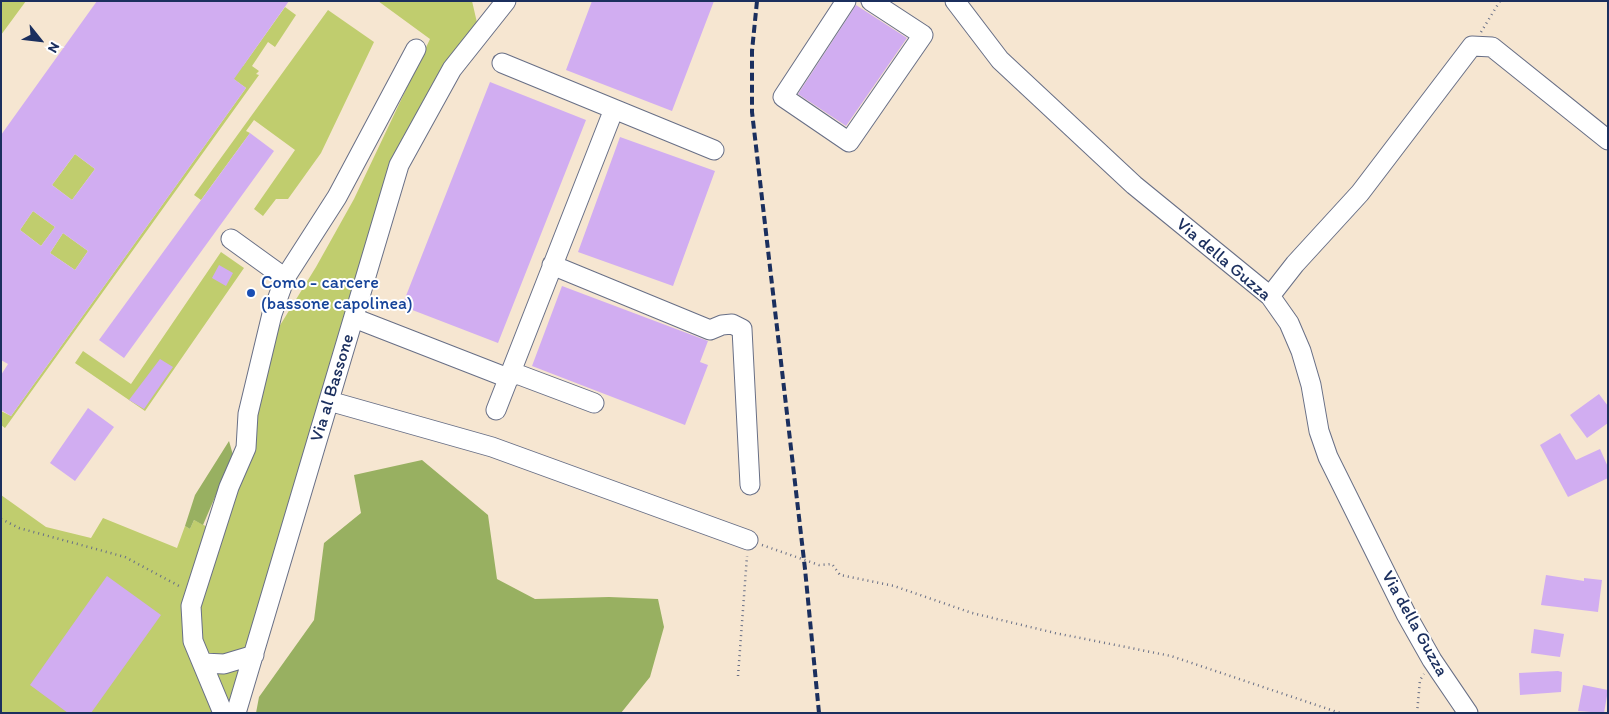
<!DOCTYPE html>
<html>
<head>
<meta charset="utf-8">
<style>
  body { margin:0 }
  #map { position:relative; width:1609px; height:714px; overflow:hidden; background:#f6e6d1; font-family:Itim,sans-serif }
  canvas { display:block }
  .frame { position:absolute; inset:0; border:2px solid #1b2f5e; pointer-events:none }
  .north { position:absolute; left:15px; top:15px; width:50px; height:50px; -webkit-text-stroke:4px #fff; paint-order:stroke; rotate:119deg; font-size:14px; font-weight:700; line-height:20px; text-align:center; color:#1b2f5e }
  .north::after { content:''; display:block; margin:auto; width:18px; height:22px; background:#1b2f5e; clip-path:polygon(50% 0,100% 100%,50% 72%,0 100%) }
</style>
</head>
<body>
<div id="map">
<canvas width="1609" height="714"></canvas>
<div class="frame"></div>
<div class="north">N</div>
</div>
<script>
const ctx = document.querySelector('canvas').getContext('2d');
ctx.lineJoin = 'round';
function fill(path, color) {
  ctx.fillStyle = color;
  ctx.fill(path, 'evenodd');
}
function poly(rows) {
  const path = new Path2D();
  for (const r of rows) {
    path.moveTo(r[0], r[1]);
    for (let i = 2; i < r.length; i += 2) path.lineTo(r[i], r[i + 1]);
  }
  return path;
}
function stroke(path, color, width, dash) {
  ctx.strokeStyle = color;
  ctx.lineWidth = width;
  ctx.lineCap = dash ? 'butt' : 'round';
  ctx.setLineDash(dash || []);
  ctx.stroke(path);
}
function drawText(font, color, halo, rows, align = 'center') {
  ctx.font = font + ' Itim,sans-serif';
  ctx.lineWidth = 4;
  ctx.setLineDash([]);
  ctx.textBaseline = 'middle';
  ctx.strokeStyle = halo;
  ctx.fillStyle = color;
  for (const [text, x, y, turn = 0] of rows) {
    ctx.save();
    ctx.translate(x, y);
    ctx.rotate((+turn || 0) * Math.PI / 180);
    ctx.textAlign = isNaN(turn) ? turn : align;
    if (halo) ctx.strokeText(text, 0, 0);
    ctx.fillText(text, 0, 0);
    ctx.restore();
  }
}
const green = poly([
  [1,1,26,1,1,35],
  [125,1,243,66,285,7,296,15,275,47,268,42,252,66,259,71,256,74,259,75,5,428,1,425,1,411,11,416,246,88],
  [378,1,472,1,478,27,449,58,435,79,396,152,228,713,1,713,1,495,46,527,91,538,103,518,177,548,185,526,190,529,194,520,221,534,255,413,274,335,316,267,354,199,430,39],
  [328,10,374,42,321,153,288,199,276,199,263,216,254,209,295,150,254,120,246,131,250,133,201,200,194,195],
  [75,154,95,169,72,200,52,185],
  [33,211,55,227,41,246,20,230],
  [63,233,88,251,75,270,50,253],
  [221,252,244,268,145,411,75,363,83,351,131,384]
]);
const forest = poly([
  [229,441,233,455,203,525,194,520,190,529,185,526,195,495],
  [422,460,488,515,497,579,535,599,609,597,658,599,664,627,650,677,621,713,256,713,259,697,314,620,324,543,361,513,354,475]
]);
const building = poly([
  [97,1,289,1,234,79,246,88,11,416,1,410,1,375,8,364,1,360,1,135],
  [75,154,95,169,72,200,52,185],
  [33,211,55,227,41,246,20,230],
  [63,233,88,251,75,270,50,253],
  [592,1,714,1,672,111,566,70],
  [856,5,907,38,846,126,798,94],
  [490,82,586,120,498,343,402,306],
  [250,133,274,151,124,358,99,340],
  [620,137,715,171,673,286,578,252],
  [219,265,233,273,226,286,212,278],
  [562,286,708,341,700,362,708,365,685,425,532,366],
  [160,359,173,367,144,409,129,400],
  [1599,394,1608,406,1608,423,1587,438,1570,415],
  [88,408,114,427,75,481,50,463],
  [1560,433,1576,460,1600,449,1608,467,1608,478,1568,497,1540,445],
  [1546,575,1584,581,1584,578,1602,580,1598,612,1541,605],
  [107,576,161,615,91,713,68,713,30,685],
  [1534,629,1564,634,1560,657,1531,653],
  [1558,671,1562,672,1561,692,1520,695,1519,673],
  [1583,685,1608,690,1604,713,1578,711]
]);
const path = poly([
  [1481,32,1500,1],
  [1,519,19,528,125,557,181,587],
  [762,545,819,565,832,564,840,575,894,586,972,613,1055,633,1171,656,1340,713],
  [738,676,747,556],
  [1417,713,1420,680,1424,674]
]);
const minor = poly([
  [846,1,783,97,849,142,923,35,871,1],
  [955,1,1000,60,1134,185,1270,296,1289,323,1301,351,1311,385,1319,431,1328,457,1406,614,1432,660,1468,713],
  [614,109,714,150],
  [231,239,285,278],
  [552,265,710,330,722,325,732,324,742,329,750,485],
  [1270,296,1295,264,1360,193,1472,46,1492,47,1608,140],
  [354,318,508,378,517,374,594,403],
  [329,401,492,447,748,540],
  [496,410,614,109,502,63],
  [203,663,224,664,254,655],
  [223,713,193,641,191,606,229,487,246,448,248,414,272,314,285,278,337,197,416,49],
  [236,713,399,165,452,69,506,1]
]);
const rail = poly([
  [757,1,752,51,752,112,805,569,819,713]
]);
const markers = [
  [251,293,5,"#1a4fb4"]
];
const streetNames = [
  ["Via della Guzza",1223,260,40],
  ["Via al Bassone",333,388,-73],
  ["Via della Guzza",1414,624,61]
];
const transitNames = [
  ["Como - carcere",261,283],
  ["(bassone capolinea)",261,304]
];
fill(green, '#c0cd6e');
fill(forest, '#98b061');
fill(building, '#d1adf1');
stroke(minor, '#686f86', 21);
stroke(path, '#686f86', 2.5, [1, 4]);
stroke(minor, '#fff', 19);
stroke(rail, '#1b2f5e', 4, [8, 4]);
for (const [x, y, r, color] of markers) {
  const dot = new Path2D();
  dot.arc(x, y, r, 0, 2 * Math.PI);
  ctx.fillStyle = color;
  ctx.fill(dot);
  stroke(dot, '#fff', 2);
}
drawText('18px', '#1b2f5e', '#fff', streetNames);
drawText('18px', '#164399', '#fff', transitNames, 'left');
</script>
</body>
</html>
